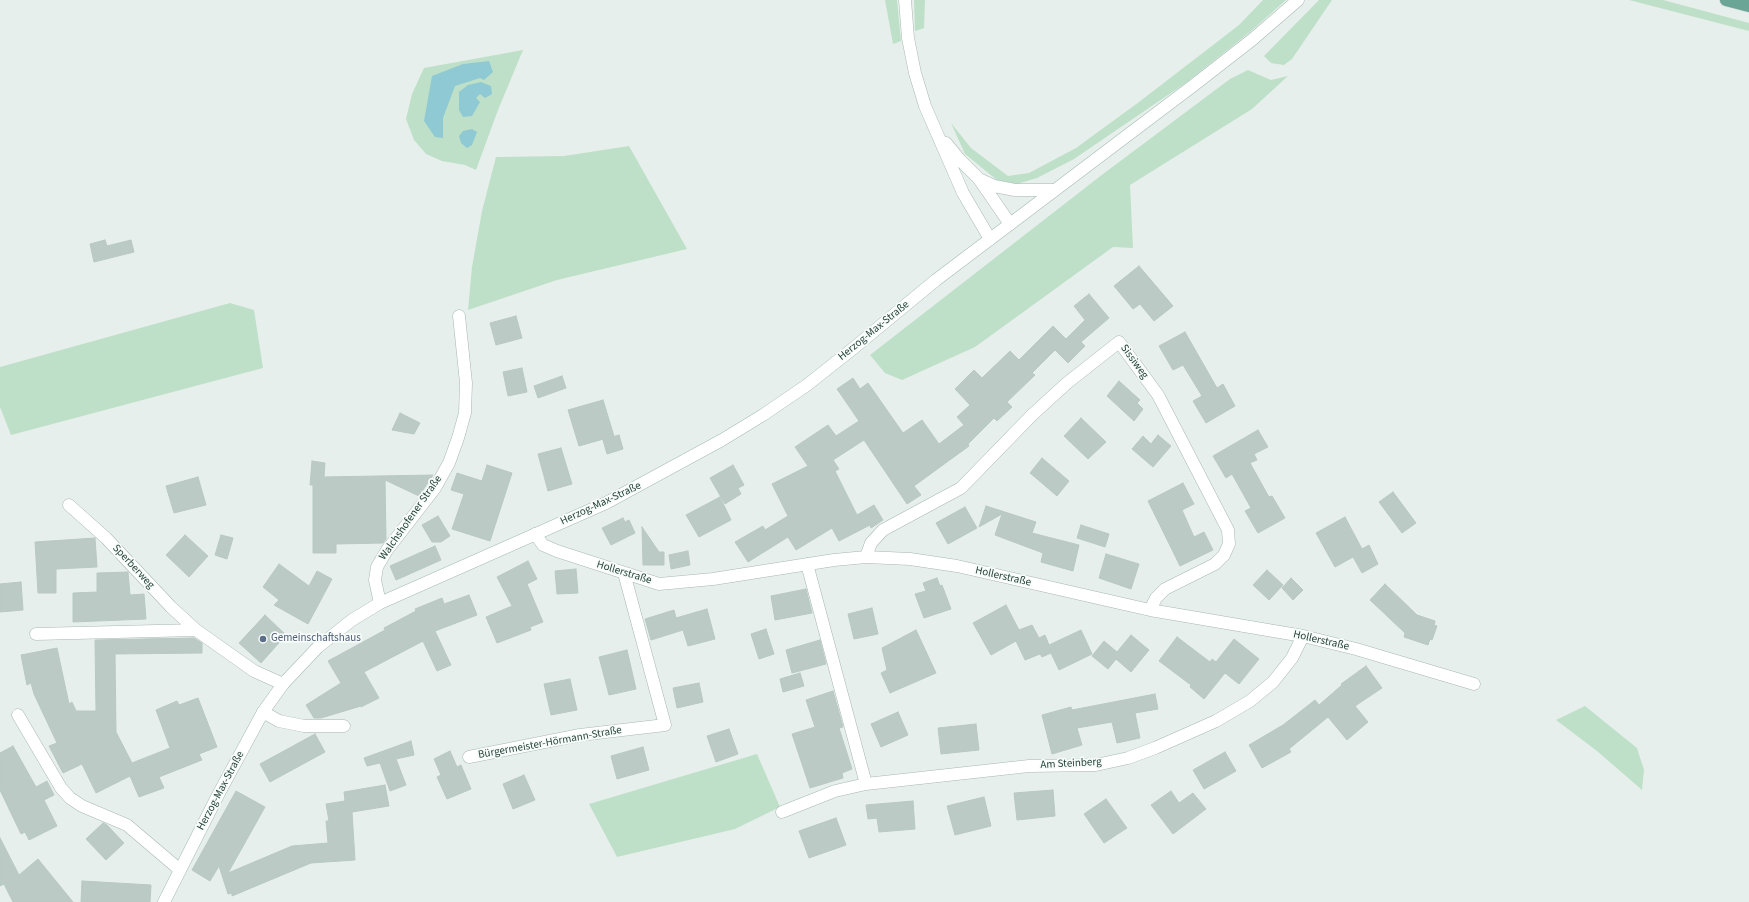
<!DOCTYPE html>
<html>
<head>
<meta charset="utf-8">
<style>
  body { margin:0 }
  canvas { display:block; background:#e6efeb }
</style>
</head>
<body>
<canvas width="1749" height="902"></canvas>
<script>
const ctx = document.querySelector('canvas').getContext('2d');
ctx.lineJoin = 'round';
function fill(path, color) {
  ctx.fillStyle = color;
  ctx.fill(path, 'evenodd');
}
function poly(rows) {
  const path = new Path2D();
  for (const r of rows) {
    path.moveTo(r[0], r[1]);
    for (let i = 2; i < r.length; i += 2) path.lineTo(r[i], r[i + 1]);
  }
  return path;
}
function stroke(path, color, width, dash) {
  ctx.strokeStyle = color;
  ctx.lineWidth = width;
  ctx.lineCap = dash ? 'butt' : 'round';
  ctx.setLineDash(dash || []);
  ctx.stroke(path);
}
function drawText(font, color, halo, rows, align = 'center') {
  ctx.font = font + ' "Source Sans 3",sans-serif';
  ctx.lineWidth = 3.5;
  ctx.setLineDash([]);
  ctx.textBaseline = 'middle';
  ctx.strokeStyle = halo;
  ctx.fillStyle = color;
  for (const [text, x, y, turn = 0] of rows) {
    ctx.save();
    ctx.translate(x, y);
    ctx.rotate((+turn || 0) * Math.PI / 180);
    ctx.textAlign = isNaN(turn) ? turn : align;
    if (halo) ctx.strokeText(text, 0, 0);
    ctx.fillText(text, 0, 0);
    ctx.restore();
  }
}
const green = poly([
  [885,0,897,0,901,41,893,44],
  [914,0,925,0,924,28,915,31],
  [1263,0,1286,0,1250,32,1187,82,1074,159,1037,178,1017,184,997,180,965,154,951,123,971,148,1008,176,1029,173,1076,148,1139,102,1239,25],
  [1319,0,1332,0,1292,59,1284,65,1271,63,1264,56],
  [1629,0,1663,0,1749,23,1749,31],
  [523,50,498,110,476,170,465,165,442,161,426,154,414,140,406,119,412,94,424,68],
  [1248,70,1271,80,1288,76,1252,109,1130,185,1133,248,1113,247,975,347,902,380,885,373,870,355,1103,174,1230,79],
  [629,146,687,249,557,280,468,310,472,267,482,211,496,157,564,156],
  [230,303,254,310,263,368,11,435,0,407,0,367],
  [1585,706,1637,748,1644,770,1642,790,1597,751,1556,720],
  [757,754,780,807,735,829,617,857,589,804]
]);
const water = poly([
  [489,61,493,72,484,80,480,78,455,86,443,118,443,138,435,137,424,121,432,76,463,64],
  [481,82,491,86,492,94,485,98,480,94,476,98,480,102,472,116,463,117,459,110,459,92,468,85],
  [472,129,477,132,472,145,467,148,461,143,459,136,463,131]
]);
const building = poly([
  [105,240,107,246,131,240,134,252,94,262,90,244,105,240],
  [1139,266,1173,306,1154,321,1140,304,1133,309,1114,286,1139,266],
  [1089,294,1109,318,1081,342,1085,346,1068,363,1055,350,1032,373,1035,375,1007,402,1012,407,997,421,994,418,968,444,969,446,914,486,921,495,907,504,864,440,833,460,839,469,835,471,857,515,874,505,883,520,871,528,870,525,839,541,832,528,796,550,788,537,748,562,735,542,763,526,765,530,788,516,772,484,808,466,795,447,828,425,836,436,859,421,837,389,853,378,860,389,868,383,903,433,922,420,939,444,964,425,957,417,970,405,955,389,974,370,982,378,1010,351,1019,360,1053,326,1066,339,1085,320,1074,306,1089,294],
  [516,316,522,338,496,345,490,323,516,316],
  [1185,332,1217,388,1223,384,1235,406,1206,423,1193,401,1202,396,1183,365,1173,370,1159,346,1185,332],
  [522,368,527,392,508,396,503,372,522,368],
  [562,376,566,388,538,398,534,386,562,376],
  [1119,381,1140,400,1137,403,1143,409,1134,421,1107,396,1119,381],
  [603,400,614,436,579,446,568,410,603,400],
  [400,413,420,423,414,434,392,430,400,413],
  [1081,418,1106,442,1088,459,1064,436,1081,418],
  [1258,430,1268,447,1254,454,1257,460,1250,463,1269,497,1272,496,1285,518,1258,533,1245,511,1251,508,1232,474,1226,478,1213,456,1258,430],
  [619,435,623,449,607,454,603,440,619,435],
  [1158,435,1171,446,1153,467,1132,449,1143,436,1151,444,1158,435],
  [561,448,572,484,548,491,538,454,561,448],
  [1042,458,1069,481,1057,496,1030,473,1042,458],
  [312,461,325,463,324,477,433,475,419,496,385,480,386,539,383,543,336,544,336,553,313,553,313,485,310,485,312,461],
  [487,465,512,473,490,541,452,529,464,494,451,490,457,473,482,481,487,465],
  [733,465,744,485,738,488,741,494,725,504,710,478,733,465],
  [198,477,206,505,174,513,166,486,198,477],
  [1183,483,1194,504,1182,510,1194,537,1204,532,1213,550,1180,566,1148,501,1183,483],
  [1393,492,1416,523,1402,533,1379,502,1393,492],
  [720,497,731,520,699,537,686,515,720,497],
  [986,506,1036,522,1032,533,1079,545,1073,571,1041,562,1043,553,995,535,1002,514,979,527,986,506],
  [965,507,977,528,948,544,936,523,965,507],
  [438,516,450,536,441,542,432,542,422,525,438,516],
  [1345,517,1362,549,1369,545,1378,564,1362,573,1353,557,1335,567,1316,533,1345,517],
  [623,518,625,522,629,520,635,533,611,545,602,528,623,518],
  [1081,525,1109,534,1105,547,1077,538,1081,525],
  [642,527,659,552,664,552,664,565,643,565,642,527],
  [185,535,208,556,189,577,166,555,185,535],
  [221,535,233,538,227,559,215,555,221,535],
  [95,538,97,567,56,569,56,593,38,593,35,542,95,538],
  [435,546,441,560,396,580,390,566,435,546],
  [688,551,690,565,671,569,669,555,688,551],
  [1106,554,1139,564,1131,589,1099,578,1106,554],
  [528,561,537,579,527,584,543,622,530,627,531,630,497,643,486,617,512,606,497,577,528,561],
  [279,564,309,586,317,571,332,579,308,624,274,605,279,600,263,587,279,564],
  [576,569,578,593,557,594,555,571,576,569],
  [1267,570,1283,585,1269,600,1253,585,1267,570],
  [128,572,130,595,144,594,146,619,73,622,73,593,97,592,97,573,128,572],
  [937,578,940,586,942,585,951,609,924,618,915,594,926,591,923,583,937,578],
  [1291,578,1303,590,1293,600,1282,588,1291,578],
  [21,582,23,610,0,612,0,584,21,582],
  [1385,584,1417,615,1435,621,1434,625,1437,626,1432,640,1430,639,1428,645,1404,637,1405,633,1370,600,1385,584],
  [806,589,812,613,775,620,771,596,806,589],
  [469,595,477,615,435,631,451,665,437,671,423,641,364,672,379,698,361,707,361,706,321,718,314,718,306,705,341,683,328,661,385,630,384,628,416,611,415,609,442,598,444,604,469,595],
  [1006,605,1019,630,1032,625,1039,638,1045,635,1049,645,1081,630,1092,654,1059,670,1051,653,1042,657,1040,654,1025,660,1016,641,991,655,973,623,1006,605],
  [872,608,878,634,854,639,848,614,872,608],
  [707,609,715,639,688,646,683,630,651,640,645,619,674,610,676,618,707,609],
  [265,615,286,635,261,663,239,643,265,615],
  [766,629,774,654,759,659,751,634,766,629],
  [916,630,936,673,890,693,881,673,887,670,882,648,916,630],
  [1131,635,1149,650,1131,672,1116,659,1108,669,1092,656,1104,641,1117,652,1131,635],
  [1177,637,1210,662,1212,659,1216,662,1234,639,1259,659,1239,684,1225,673,1204,699,1190,687,1191,685,1159,661,1177,637],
  [194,638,202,643,202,653,115,654,116,732,132,763,170,748,156,710,177,701,179,705,198,698,217,747,199,754,202,760,159,777,164,788,139,797,130,776,96,793,82,764,63,773,49,746,57,743,34,694,31,683,27,685,21,655,57,648,69,704,72,702,76,711,96,711,95,640,194,638],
  [820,640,826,664,792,673,786,650,820,640],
  [627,650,636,689,609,695,599,657,627,650],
  [1366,666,1382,688,1355,706,1368,722,1347,740,1328,717,1289,749,1291,752,1262,768,1249,745,1283,725,1315,700,1319,705,1342,685,1341,684,1366,666],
  [800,673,804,686,783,692,780,679,800,673],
  [570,679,577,710,551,715,544,684,570,679],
  [699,683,703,702,677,708,673,688,699,683],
  [833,691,843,727,839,728,852,769,842,773,843,778,810,788,792,734,815,727,806,700,833,691],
  [1155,694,1158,709,1135,713,1140,738,1117,743,1112,722,1077,728,1082,745,1052,754,1042,715,1071,707,1072,710,1155,694],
  [898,712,908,735,881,747,871,724,898,712],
  [976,724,979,750,941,754,938,728,976,724],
  [729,729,738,754,716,762,707,736,729,729],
  [315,734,325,752,270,782,260,764,315,734],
  [411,741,414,755,396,759,406,785,390,791,380,763,367,766,364,758,411,741],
  [13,746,36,787,47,781,54,795,44,800,57,826,29,840,25,832,21,834,0,790,0,753,13,746],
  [643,747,649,770,617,779,611,756,643,747],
  [450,751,457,767,461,765,471,789,447,799,437,777,441,775,434,759,450,751],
  [1225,752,1236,771,1204,789,1193,770,1225,752],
  [524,775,535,800,513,809,503,784,524,775],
  [385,785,389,806,352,812,355,860,311,863,232,896,232,893,228,894,219,866,210,881,192,870,236,791,265,807,228,873,292,846,328,843,326,821,329,821,326,804,345,801,344,792,385,785],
  [1053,790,1055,816,1017,820,1014,793,1053,790],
  [1171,791,1179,803,1193,793,1206,809,1173,834,1151,805,1171,791],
  [984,797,991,826,955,835,947,806,984,797],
  [1106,799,1127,828,1104,843,1084,814,1106,799],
  [913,801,915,829,879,832,877,818,868,819,866,805,913,801],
  [836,818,846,845,809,858,799,831,836,818],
  [103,823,107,825,124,843,106,860,86,839,103,823],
  [0,838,19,875,38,859,73,902,13,902,4,884,0,886,0,838],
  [82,881,151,885,150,902,81,902,82,881]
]);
const street = poly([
  [905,0,908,38,915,73,925,106,963,193,990,239],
  [946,143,960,160,979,179,1010,224],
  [981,180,994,186,1015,190,1054,190],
  [69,505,106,538,171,607,196,630,254,671,283,684],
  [535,534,543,545,557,551,659,584,713,579,834,560,866,557,910,559,957,566,1150,610,1303,636,1356,649,1474,684],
  [866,557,871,543,883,530,961,488,1032,415,1067,383,1119,342,1158,395,1228,530,1229,544,1224,555,1215,564,1165,589,1156,598,1150,610],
  [807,564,866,784],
  [380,603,375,580,377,567,387,550,435,488,449,463,458,438,465,413,466,383,459,316],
  [36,634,196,630],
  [263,712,279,721,304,726,344,726],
  [18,715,61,788,70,798,82,806,127,825,180,870],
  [469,757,580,735,665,725,624,573],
  [782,812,835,791,866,784,1029,766,1096,765,1128,758,1155,748,1216,721,1250,701,1273,682,1292,658,1303,636]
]);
const secondary = poly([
  [164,902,218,795,263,712,283,684,318,647,352,620,380,603,606,503,722,440,763,415,807,385,850,351,936,280,1194,85,1253,39,1298,0]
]);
const primary = poly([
  [1726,0,1749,6]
]);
const markers = [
  [263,639,4,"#5c6f8a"]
];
const streetNames = [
  ["Herzog-Max-Straße",874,331,-39],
  ["Sissiweg",1134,362,54],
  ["Herzog-Max-Straße",601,504,-25],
  ["Walchshofener Straße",411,518,-55],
  ["Sperberweg",133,567,47],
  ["Hollerstraße",624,573,17],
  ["Hollerstraße",1003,577,13],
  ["Hollerstraße",1321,641,13],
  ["Bürgermeister-Hörmann-Straße",550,743,-10],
  ["Am Steinberg",1071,764,-3],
  ["Herzog-Max-Straße",221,791,-62]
];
const serviceNames = [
  ["Gemeinschaftshaus",271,639]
];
fill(green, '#bfe0c8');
fill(water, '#8ec9d4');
fill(building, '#bbcac4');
stroke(building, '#b8c9c2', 1);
stroke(street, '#a8b8b2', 13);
stroke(secondary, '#a4bbb3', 13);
stroke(primary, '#c2cac8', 13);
stroke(street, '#fff', 12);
stroke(secondary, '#fff', 12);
stroke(primary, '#6aa596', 12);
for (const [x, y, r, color] of markers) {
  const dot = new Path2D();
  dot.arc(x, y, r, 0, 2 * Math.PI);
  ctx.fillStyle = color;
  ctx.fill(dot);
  stroke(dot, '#f7fbf9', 1.5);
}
drawText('11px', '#24423a', '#f7fbf9', streetNames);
drawText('11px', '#4e5e75', '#f7fbf9', serviceNames, 'left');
</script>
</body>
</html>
